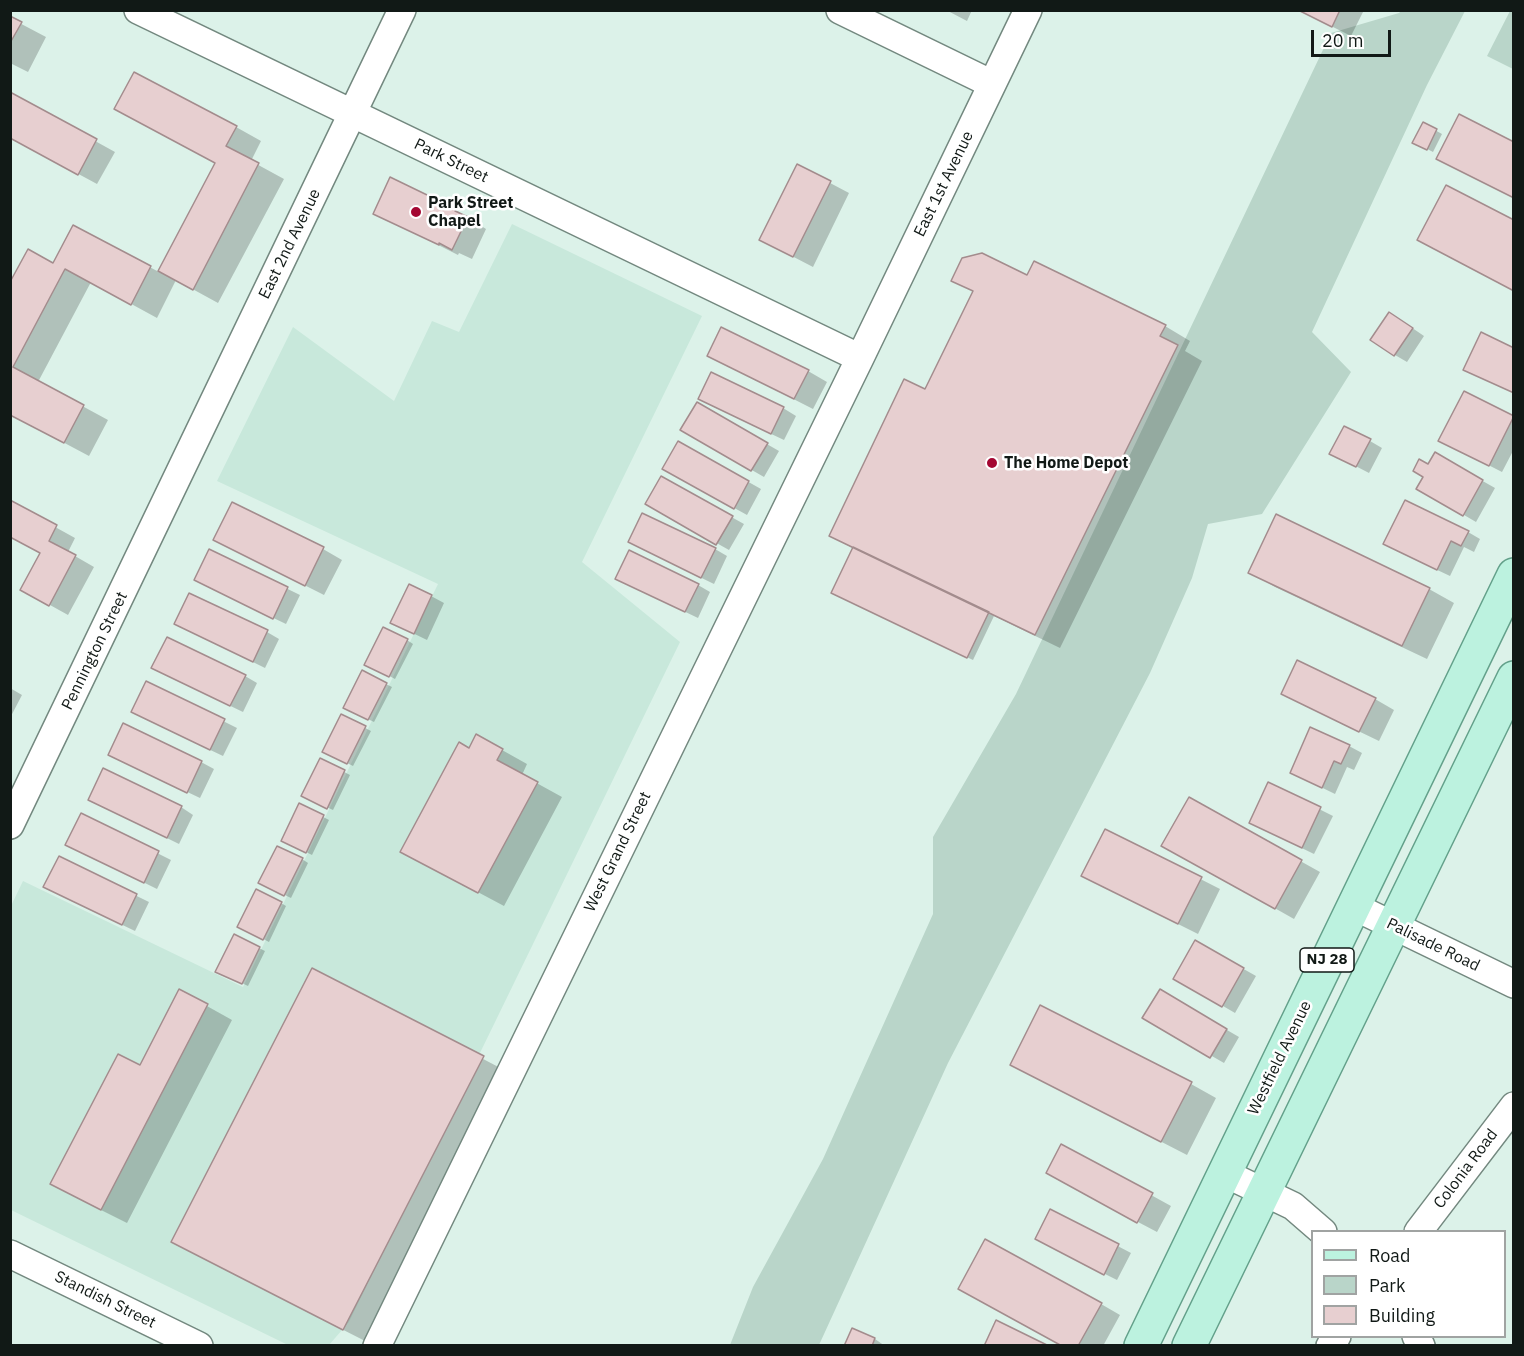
<!DOCTYPE html>
<html>
<head>
<meta charset="utf-8">
<style>
  body { margin:0 }
  #map { position:relative; width:1524px; height:1356px; overflow:hidden; background:#dcf2e9; font-family:"IBM Plex Sans",sans-serif }
  canvas { display:block }
  .frame { position:absolute; inset:0; border:12px solid #111916; pointer-events:none }
  .legend { position:absolute; left:1311px; top:1230px; width:195px; height:108px; box-sizing:border-box; background:#fff; border:2px solid #a0a3a2; margin:0; padding:8px 10px; list-style:none; font-size:18px; color:#111916 }
  .legend li { display:flex; align-items:center; gap:12px; height:30px }
  .legend b { width:30px; border:2px solid #a0a3a2 }
  .scale { position:absolute; left:1311px; top:30px; width:80px; height:27px; box-sizing:border-box; border:3px solid #111916; border-top:0; padding-left:8px; font-size:18px; line-height:21px; white-space:nowrap; color:#111916; -webkit-text-stroke:4px #fff; paint-order:stroke }
</style>
</head>
<body>
<div id="map">
<canvas width="1524" height="1356"></canvas>
<div class="frame"></div>
<ul class="legend">
<li><b style="height:8px;background:#bcf2df"></b>Road</li>
<li><b style="height:16px;background:#b9d5c9"></b>Park</li>
<li><b style="height:16px;background:#e7cfd0"></b>Building</li>
</ul>
<div class="scale">20 m</div>
</div>
<script>
const ctx = document.querySelector('canvas').getContext('2d');
ctx.lineJoin = 'round';
function fill(path, color) {
  ctx.fillStyle = color;
  ctx.fill(path, 'evenodd');
}
function poly(rows) {
  const path = new Path2D();
  for (const r of rows) {
    path.moveTo(r[0], r[1]);
    for (let i = 2; i < r.length; i += 2) path.lineTo(r[i], r[i + 1]);
  }
  return path;
}
function stroke(path, color, width, dash) {
  ctx.strokeStyle = color;
  ctx.lineWidth = width;
  ctx.lineCap = dash ? 'butt' : 'round';
  ctx.setLineDash(dash || []);
  ctx.stroke(path);
}
function drawText(font, color, halo, rows, align = 'center') {
  ctx.font = font + ' "IBM Plex Sans",sans-serif';
  ctx.lineWidth = 5;
  ctx.setLineDash([]);
  ctx.textBaseline = 'middle';
  ctx.strokeStyle = halo;
  ctx.fillStyle = color;
  for (const [text, x, y, turn = 0] of rows) {
    ctx.save();
    ctx.translate(x, y);
    ctx.rotate((+turn || 0) * Math.PI / 180);
    ctx.textAlign = isNaN(turn) ? turn : align;
    if (halo) ctx.strokeText(text, 0, 0);
    ctx.fillText(text, 0, 0);
    ctx.restore();
  }
}
const built = poly([
  [512,224,702,316,582,562,680,642,349,1322,329,1345,288,1345,11,1210,10,908,23,881,243,987,438,584,217,481,293,327,394,401,432,321,459,332]
]);
const green = poly([
  [1401,11,1465,11,1427,85,1312,332,1351,372,1262,514,1208,524,1192,578,1150,673,948,1063,819,1345,730,1345,753,1287,823,1159,933,914,933,837,1016,694,1331,33,1399,13],
  [1510,11,1513,11,1513,69,1487,56]
]);
const shadow = poly([
  [946,10,972,10,967,21],
  [1299,10,1364,10,1351,36],
  [10,18,46,37,28,72,10,63],
  [10,94,115,152,97,184,10,137],
  [1424,124,1442,134,1433,152,1414,142],
  [236,127,261,141,251,161,284,179,218,303,176,280,157,318,91,282,38,382,108,420,89,456,10,414,10,286,54,265,74,227,159,272],
  [798,166,849,193,813,267,761,240],
  [390,179,456,210,486,229,472,259,459,253,458,255,375,213],
  [1028,277,1165,326,1190,341,1185,351,1202,361,1060,648,994,616,973,660,838,596,854,549,831,536,925,392,974,292,953,280],
  [1402,321,1424,336,1407,362,1395,355],
  [709,356,808,371,827,382,813,409],
  [1465,393,1514,417,1514,449,1502,472,1453,447],
  [697,404,779,451,764,477,682,430],
  [712,406,783,408,796,416,784,440],
  [1370,441,1382,448,1369,473,1344,460],
  [679,443,761,489,747,515,664,469],
  [1435,454,1495,488,1476,522,1418,488],
  [661,478,744,524,729,550,647,504],
  [10,502,75,538,68,552,94,567,68,615,41,600,42,553],
  [1468,532,1480,539,1474,552,1464,547,1450,576,1397,551],
  [215,540,323,549,342,560,324,595],
  [642,549,715,549,727,556,714,584],
  [210,551,300,595,286,624,209,587],
  [1250,572,1429,589,1454,603,1427,659,1275,587],
  [629,585,698,585,710,592,698,618],
  [431,596,444,603,427,640,392,623],
  [188,630,267,632,279,639,265,668],
  [407,640,413,644,395,679,372,667],
  [166,675,245,676,257,683,243,712],
  [147,683,237,728,223,756,145,719],
  [386,684,392,687,374,722,351,711],
  [10,688,22,695,10,718],
  [1375,699,1394,710,1379,741,1302,704],
  [342,716,371,731,353,766,329,754],
  [1349,746,1362,753,1354,770,1347,767,1335,794,1292,773],
  [470,750,502,750,527,764,522,775,562,797,504,906,427,865],
  [321,760,350,775,333,810,309,799],
  [122,761,201,762,214,769,200,798],
  [1269,784,1333,816,1314,854,1250,823],
  [1189,799,1320,872,1294,919,1163,845],
  [300,805,329,820,312,855,288,843],
  [102,806,181,807,193,815,179,844],
  [81,815,171,860,157,889,80,851],
  [1106,831,1220,889,1198,934,1102,886],
  [59,858,149,902,135,931,58,894],
  [302,859,308,863,291,898,266,886],
  [281,903,286,906,269,942,244,929],
  [1196,942,1256,976,1235,1013,1175,978],
  [259,948,265,951,248,986,223,974],
  [313,970,508,1072,369,1343,198,1256],
  [180,991,232,1020,127,1223,77,1198,141,1067],
  [1160,991,1239,1037,1224,1063,1144,1017],
  [1012,1065,1191,1084,1216,1098,1187,1155],
  [1062,1146,1171,1206,1157,1232,1066,1184],
  [1051,1211,1131,1253,1117,1280,1049,1246],
  [1101,1304,1120,1315,1103,1346,1064,1346],
  [875,1339,885,1346,846,1346]
]);
const building = poly([
  [1298,10,1340,10,1332,27,1298,10],
  [10,16,22,22,10,43,10,16],
  [134,72,237,126,226,146,259,163,193,290,158,271,215,163,114,109,134,72],
  [10,92,97,139,78,175,10,138,10,92],
  [1459,114,1514,142,1514,198,1436,159,1459,114],
  [1423,122,1437,129,1427,150,1412,143,1423,122],
  [797,164,831,181,793,257,759,240,797,164],
  [390,177,456,209,455,211,468,217,452,250,439,243,439,245,373,214,390,177],
  [1446,185,1514,220,1514,291,1417,240,1446,185],
  [73,225,151,266,131,305,65,269,13,367,84,405,64,443,10,415,10,282,28,249,53,263,73,225],
  [982,253,1027,275,1034,261,1166,325,1160,336,1178,345,1035,635,829,536,904,379,925,389,973,291,951,281,962,258,982,253],
  [1389,312,1413,328,1394,356,1370,340,1389,312],
  [721,327,809,370,794,399,707,356,721,327],
  [1481,332,1514,348,1514,393,1463,370,1481,332],
  [711,372,784,407,771,434,698,399,711,372],
  [1464,391,1514,416,1489,466,1438,441,1464,391],
  [697,402,768,443,751,471,680,430,697,402],
  [1344,426,1371,439,1356,467,1329,454,1344,426],
  [678,441,749,481,734,509,662,469,678,441],
  [1435,452,1483,480,1463,516,1416,489,1423,477,1413,471,1419,459,1428,464,1435,452],
  [661,476,733,516,716,545,645,504,661,476],
  [10,500,57,525,49,541,76,555,49,606,20,590,40,553,10,537,10,500],
  [1405,500,1469,531,1461,546,1451,541,1437,570,1383,544,1405,500],
  [232,502,324,547,305,586,213,540,232,502],
  [642,513,716,548,701,578,628,542,642,513],
  [1276,514,1430,588,1402,646,1248,573,1276,514],
  [853,547,989,612,967,658,831,593,853,547],
  [209,549,288,587,273,619,194,580,209,549],
  [629,550,699,584,685,612,615,579,629,550],
  [409,584,432,595,414,634,390,623,409,584],
  [189,593,268,630,253,662,174,624,189,593],
  [383,627,408,639,389,677,364,665,383,627],
  [167,637,246,675,230,706,151,668,167,637],
  [1297,660,1376,698,1359,732,1281,694,1297,660],
  [362,670,387,683,368,720,343,708,362,670],
  [146,681,225,719,210,750,131,712,146,681],
  [341,714,366,726,347,764,322,752,341,714],
  [123,723,202,761,187,793,108,755,123,723],
  [1310,727,1350,745,1341,764,1334,761,1322,788,1290,773,1310,727],
  [476,734,503,749,497,760,538,782,478,893,400,852,459,742,469,748,476,734],
  [320,758,345,770,327,809,301,796,320,758],
  [103,768,182,806,167,838,88,800,103,768],
  [1268,782,1321,807,1302,848,1249,823,1268,782],
  [1189,797,1302,860,1275,909,1161,846,1189,797],
  [299,803,324,815,306,853,281,841,299,803],
  [81,813,159,851,144,883,65,845,81,813],
  [1105,829,1202,877,1178,924,1081,876,1105,829],
  [277,846,303,858,284,896,258,883,277,846],
  [59,856,137,894,122,925,43,887,59,856],
  [256,889,282,902,263,940,237,927,256,889],
  [234,934,260,947,242,984,215,972,234,934],
  [1195,940,1244,968,1222,1007,1173,979,1195,940],
  [312,968,484,1056,343,1330,171,1242,312,968],
  [179,989,208,1004,101,1210,50,1184,118,1054,140,1065,179,989],
  [1160,989,1227,1029,1210,1058,1142,1018,1160,989],
  [1040,1005,1192,1082,1161,1142,1010,1065,1040,1005],
  [1061,1144,1153,1193,1137,1223,1046,1173,1061,1144],
  [1050,1209,1119,1244,1104,1275,1035,1239,1050,1209],
  [985,1239,1102,1303,1078,1346,1062,1346,958,1289,985,1239],
  [996,1320,1049,1346,984,1346,996,1320],
  [852,1328,875,1338,872,1346,844,1346,852,1328]
]);
const minor = poly([
  [138,10,860,358],
  [840,10,992,84],
  [10,825,402,10],
  [1353,906,1514,984],
  [1224,1173,1293,1206,1323,1232],
  [1418,1232,1514,1106],
  [10,1254,199,1346],
  [1416,1336,1421,1346],
  [377,1346,860,358,1028,10],
  [1330,1346,1337,1336]
]);
const major = poly([
  [1141,1346,1514,575],
  [1189,1346,1514,678]
]);
const markers = [
  [416,212,6,"#a40732"],
  [992,463,6,"#a40732"]
];
const shields = [
  [1327,960,54]
];
const shieldNames = [
  ["NJ 28",1327,960]
];
const streetNames = [
  ["Park Street",451,161,26],
  ["East 1st Avenue",944,184,-64],
  ["East 2nd Avenue",290,244,-64],
  ["Pennington Street",95,651,-64],
  ["West Grand Street",618,852,-64],
  ["Palisade Road",1433,945,26],
  ["Westfield Avenue",1280,1058,-64],
  ["Colonia Road",1466,1169,-53],
  ["Standish Street",105,1300,26]
];
const poiNames = [
  ["Park Street",428,203],
  ["Chapel",428,221],
  ["The Home Depot",1004,463]
];
fill(built, '#c8e8db');
fill(green, '#b9d5c9');
fill(shadow, '#0003');
fill(building, '#e7cfd0');
stroke(building, '#a38c8d', 1.5);
stroke(minor, '#73887f', 30);
stroke(major, '#63a08a', 36);
stroke(minor, '#fff', 27);
stroke(major, '#bcf2df', 33);
for (const [x, y, r, color] of markers) {
  const dot = new Path2D();
  dot.arc(x, y, r, 0, 2 * Math.PI);
  ctx.fillStyle = color;
  ctx.fill(dot);
  stroke(dot, '#fff', 2);
}
for (const [x, y, w] of shields) {
  const box = new Path2D();
  box.roundRect(x - w / 2, y - 12, w, 24, 4.5);
  ctx.fillStyle = '#fff';
  ctx.fill(box);
  stroke(box, '#111916', 1.5);
}
drawText('bold 15px', '#111916', null, shieldNames);
drawText('16px', '#111916', '#fff', streetNames);
drawText('bold 16px', '#111916', '#fff', poiNames, 'left');
</script>
</body>
</html>
